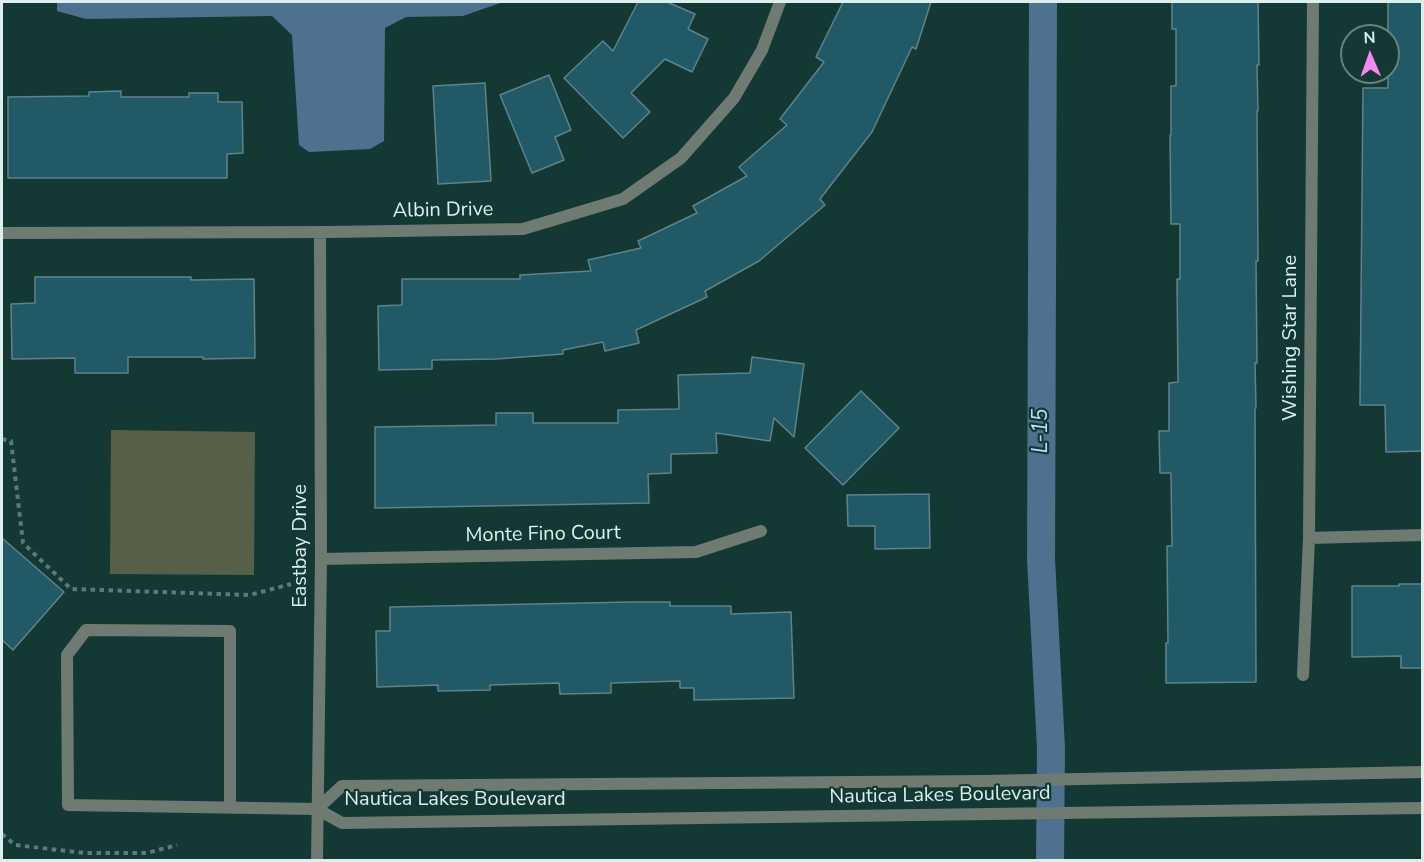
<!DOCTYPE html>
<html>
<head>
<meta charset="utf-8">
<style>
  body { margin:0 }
  #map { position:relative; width:1424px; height:862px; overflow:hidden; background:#143934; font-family:"Nunito Sans",sans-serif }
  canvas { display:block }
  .frame { position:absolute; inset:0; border:3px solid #dbefec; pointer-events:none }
  .north { position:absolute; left:1340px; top:24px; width:60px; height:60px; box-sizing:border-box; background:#143934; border:2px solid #64827e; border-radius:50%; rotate:358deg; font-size:16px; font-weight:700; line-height:24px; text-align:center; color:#dbefec }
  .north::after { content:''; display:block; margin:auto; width:21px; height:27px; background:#f888eb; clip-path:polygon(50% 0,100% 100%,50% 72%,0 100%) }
</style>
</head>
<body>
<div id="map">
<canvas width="1424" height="862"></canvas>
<div class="frame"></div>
<div class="north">N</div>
</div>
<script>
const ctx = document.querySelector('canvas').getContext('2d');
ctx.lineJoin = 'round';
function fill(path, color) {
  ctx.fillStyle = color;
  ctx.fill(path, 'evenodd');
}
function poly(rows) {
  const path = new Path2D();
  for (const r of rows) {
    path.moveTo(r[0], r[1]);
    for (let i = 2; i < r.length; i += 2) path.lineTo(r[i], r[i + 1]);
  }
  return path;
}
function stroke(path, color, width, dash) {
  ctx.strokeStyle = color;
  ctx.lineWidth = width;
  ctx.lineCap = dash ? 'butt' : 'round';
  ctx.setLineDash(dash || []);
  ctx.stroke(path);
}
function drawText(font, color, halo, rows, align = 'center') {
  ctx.font = font + ' "Nunito Sans",sans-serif';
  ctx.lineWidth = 4.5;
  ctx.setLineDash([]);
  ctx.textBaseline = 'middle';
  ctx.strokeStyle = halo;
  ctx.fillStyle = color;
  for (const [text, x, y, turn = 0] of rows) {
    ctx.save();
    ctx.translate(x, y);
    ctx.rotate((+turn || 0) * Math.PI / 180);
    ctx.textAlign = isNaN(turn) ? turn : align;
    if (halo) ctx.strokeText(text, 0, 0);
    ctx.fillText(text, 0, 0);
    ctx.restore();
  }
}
const green = poly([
  [111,430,255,432,254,575,110,574]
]);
const water = poly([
  [57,2,503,2,463,16,406,17,385,28,384,141,370,149,309,152,299,145,292,35,272,16,86,19,57,11]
]);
const canal = poly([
  [1043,2,1041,559,1051,748,1050,860]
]);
const building = poly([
  [638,2,667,2,695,14,688,29,708,39,692,72,665,59,631,93,650,112,623,138,564,78,603,41,613,51,638,2],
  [843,2,931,2,916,49,912,47,872,132,820,199,825,205,759,261,705,291,707,297,636,330,639,343,605,351,603,342,563,350,563,354,496,359,432,360,432,369,379,370,378,306,402,305,402,279,520,279,520,275,591,271,588,260,641,248,638,241,697,213,693,206,747,176,739,167,787,125,780,119,824,62,816,57,843,2],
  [1172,2,1258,2,1259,65,1257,65,1258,111,1257,111,1258,261,1256,261,1257,363,1255,363,1256,408,1255,408,1256,682,1166,683,1166,643,1168,643,1167,546,1172,546,1171,473,1160,473,1159,431,1169,431,1169,383,1178,382,1177,279,1180,279,1180,224,1171,224,1170,135,1171,135,1171,86,1176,86,1176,29,1172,29,1172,2],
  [1388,2,1422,2,1422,451,1386,452,1385,405,1360,405,1363,88,1388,88,1388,2],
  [549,75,571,130,555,137,564,160,532,173,500,95,549,75],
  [485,83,491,181,438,184,433,86,485,83],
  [121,91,121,97,189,97,189,93,218,93,218,102,242,102,243,153,227,154,227,178,8,178,8,97,89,96,89,92,121,91],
  [35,277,191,277,191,280,254,279,255,358,203,359,203,357,128,357,128,373,75,373,75,358,12,359,11,304,35,303,35,277],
  [752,357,804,364,794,437,774,418,770,441,716,433,717,453,671,454,671,473,648,474,649,503,375,508,375,427,496,425,496,413,533,413,533,423,618,423,618,410,679,409,678,375,750,373,752,357],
  [861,391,899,428,843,485,805,448,861,391],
  [929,494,930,548,875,549,875,526,848,526,847,495,929,494],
  [2,538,64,592,13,650,2,640,2,538],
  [1399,584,1422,584,1422,668,1401,668,1401,656,1352,657,1352,586,1399,586,1399,584],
  [632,602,670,602,670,606,731,606,731,614,791,612,794,698,694,700,694,688,680,688,680,681,611,683,611,693,560,694,559,683,490,685,490,690,438,691,438,685,377,687,376,631,390,631,390,607,632,602]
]);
const path = poly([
  [2,439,11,441,23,543,71,589,250,595,291,584],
  [2,834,15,845,86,853,147,853,177,845]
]);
const service = poly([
  [230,807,230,631,86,630,67,655,68,805,317,809]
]);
const minor = poly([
  [2,233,329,232,523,229,623,199,681,158,734,98,762,50,780,2],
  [1309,538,1422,535],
  [321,559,696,552,761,531],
  [1303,675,1309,538,1313,2],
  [1422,772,984,781,342,786,317,809,342,823,1422,808],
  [317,860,321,559,320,232]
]);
const streetNames = [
  ["Albin Drive",443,211,-1],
  ["Wishing Star Lane",1291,338,-90],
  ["Monte Fino Court",543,535,-1],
  ["Eastbay Drive",301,546,-90],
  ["Nautica Lakes Boulevard",940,796,-1],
  ["Nautica Lakes Boulevard",455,800]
];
const waterNames = [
  ["L-15",1042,431,-90]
];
fill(green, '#566048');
fill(water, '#4d718e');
stroke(canal, '#4d718e', 28);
fill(building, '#215a66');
stroke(building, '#5f838b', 1.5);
stroke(path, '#5c7b77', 4, [4.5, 4.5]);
stroke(service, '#6f7b72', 12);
stroke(minor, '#6f7b72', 12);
drawText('20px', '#dbefec', '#143934', streetNames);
drawText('italic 21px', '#bbdffc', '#143934', waterNames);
</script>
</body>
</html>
